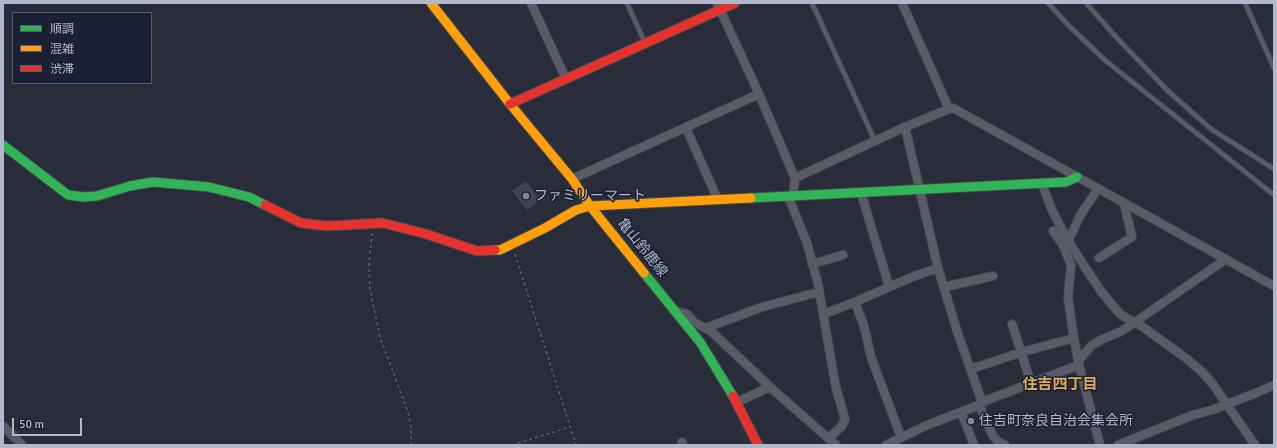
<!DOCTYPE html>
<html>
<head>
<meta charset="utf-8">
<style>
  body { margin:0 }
  #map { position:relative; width:1277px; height:448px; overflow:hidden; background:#282d39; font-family:Signika,"Noto Sans JP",sans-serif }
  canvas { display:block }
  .frame { position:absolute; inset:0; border:4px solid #b2b7ca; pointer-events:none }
  .legend { position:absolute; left:12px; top:12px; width:140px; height:72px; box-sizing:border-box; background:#1b2134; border:1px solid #575d70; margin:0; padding:5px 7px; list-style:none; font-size:12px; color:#b2b7ca }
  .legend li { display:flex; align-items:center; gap:8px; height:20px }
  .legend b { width:20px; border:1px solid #575d70 }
  .scale { position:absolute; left:12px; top:418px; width:70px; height:18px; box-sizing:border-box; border:2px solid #b2b7ca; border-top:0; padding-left:5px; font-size:12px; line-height:14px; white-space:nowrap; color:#b2b7ca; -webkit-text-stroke:3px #1b2134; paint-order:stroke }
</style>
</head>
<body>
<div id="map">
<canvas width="1277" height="448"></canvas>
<div class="frame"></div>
<ul class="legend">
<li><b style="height:5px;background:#30b455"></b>順調</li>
<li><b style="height:5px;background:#ff9f0a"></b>混雑</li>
<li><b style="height:5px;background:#e5322d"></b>渋滞</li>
</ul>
<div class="scale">50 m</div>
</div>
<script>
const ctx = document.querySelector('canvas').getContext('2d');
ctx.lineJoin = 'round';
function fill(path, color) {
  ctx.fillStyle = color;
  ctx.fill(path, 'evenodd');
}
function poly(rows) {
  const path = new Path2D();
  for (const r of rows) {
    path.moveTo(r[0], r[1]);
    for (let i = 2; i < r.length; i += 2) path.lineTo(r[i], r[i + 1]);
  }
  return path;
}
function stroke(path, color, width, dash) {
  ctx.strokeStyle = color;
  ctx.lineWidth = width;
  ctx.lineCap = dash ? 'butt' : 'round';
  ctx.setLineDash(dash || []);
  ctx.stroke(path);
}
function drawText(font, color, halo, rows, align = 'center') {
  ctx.font = font + ' Signika,"Noto Sans JP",sans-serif';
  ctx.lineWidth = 3;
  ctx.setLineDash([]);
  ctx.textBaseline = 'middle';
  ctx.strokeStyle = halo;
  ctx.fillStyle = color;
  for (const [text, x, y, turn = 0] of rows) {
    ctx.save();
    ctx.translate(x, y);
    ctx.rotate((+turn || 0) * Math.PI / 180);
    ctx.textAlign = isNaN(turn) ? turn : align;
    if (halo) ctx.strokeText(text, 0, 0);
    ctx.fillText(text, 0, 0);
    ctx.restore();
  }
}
const building = poly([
  [526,181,540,200,527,210,512,191]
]);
const path = poly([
  [372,233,369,265,370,289,380,337,408,412,411,427,411,445],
  [515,254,576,445],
  [512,445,570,427]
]);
const lane = poly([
  [627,3,645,43],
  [812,3,875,141],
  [1048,3,1069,26,1106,61,1274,195],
  [1086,3,1117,38,1168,91,1211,129,1274,169],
  [1245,3,1274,68]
]);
const street = poly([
  [531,3,566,79],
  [717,3,759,94,795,178,793,196],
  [902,3,949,109,953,108,1274,286],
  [905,127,938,268,957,331,982,402],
  [686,128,718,200],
  [795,178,905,127,949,109],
  [572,179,759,94],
  [1042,184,1052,210,1068,241,1100,290,1120,314,1135,323],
  [861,193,889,286],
  [788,196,807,243,818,284,836,388,845,419,842,426,829,438],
  [1053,231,1063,245,1071,265,1068,298,1074,338,1079,365,1100,445],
  [1066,242,1068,241,1081,214,1098,189],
  [1099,258,1132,237,1124,203],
  [812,264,843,255],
  [944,287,993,276],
  [855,302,864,326,871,357,901,437],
  [675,311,687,314,694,322,712,332,770,387,836,445],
  [824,314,855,302,912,277,938,268],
  [1136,322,1187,359,1201,371,1212,383,1255,445],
  [1012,324,1031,383],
  [706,328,762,307,819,292],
  [1078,361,1092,345,1103,339,1122,331,1226,259],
  [971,369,1022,352,1074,338],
  [737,402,770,387],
  [979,405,993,436,1000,443,1005,445],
  [961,412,974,445],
  [3,426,22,445],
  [682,442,683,445],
  [886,445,925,426,979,405,982,402,1079,365],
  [1118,445,1193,415,1212,410,1256,393,1274,385]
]);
const fast = poly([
  [3,145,68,195,84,197,97,196,130,186,153,182,209,187,249,197,265,205],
  [751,198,1066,182,1077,177],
  [644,273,700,342,733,396]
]);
const slow = poly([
  [431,3,510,104,572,179,590,206,644,273],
  [495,250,500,250,545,228,576,210,590,206,751,198]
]);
const jam = poly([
  [510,104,735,3],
  [265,205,301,223,327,226,383,223,426,234,477,251,495,250],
  [733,396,758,445]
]);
const markers = [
  [526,196,4,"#828797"],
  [971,421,4,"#828797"]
];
const poiNames = [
  ["ファミリーマート",534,196],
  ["住吉町奈良自治会集会所",979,421]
];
const streetNames = [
  ["亀山鈴鹿線",642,248,51]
];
const neighbourhoodNames = [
  ["住吉四丁目",1060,385]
];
fill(building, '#40444e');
stroke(lane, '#454852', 6);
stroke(street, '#454852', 10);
stroke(fast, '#454852', 11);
stroke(slow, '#454852', 11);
stroke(jam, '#454852', 11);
stroke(path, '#5b5f68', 1.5, [3, 3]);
stroke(lane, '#595c66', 4);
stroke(street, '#595c66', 8);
stroke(fast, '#30b455', 9);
stroke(slow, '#ff9f0a', 9);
stroke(jam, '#e5322d', 9);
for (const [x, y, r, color] of markers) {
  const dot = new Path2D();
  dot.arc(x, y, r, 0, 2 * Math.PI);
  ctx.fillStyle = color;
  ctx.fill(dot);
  stroke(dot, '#1b2134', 1.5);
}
drawText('14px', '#b2b7ca', '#1b2134', poiNames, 'left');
drawText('14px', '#b2b7ca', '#1b2134', streetNames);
drawText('bold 15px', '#dda95a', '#1b2134', neighbourhoodNames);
</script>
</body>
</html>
